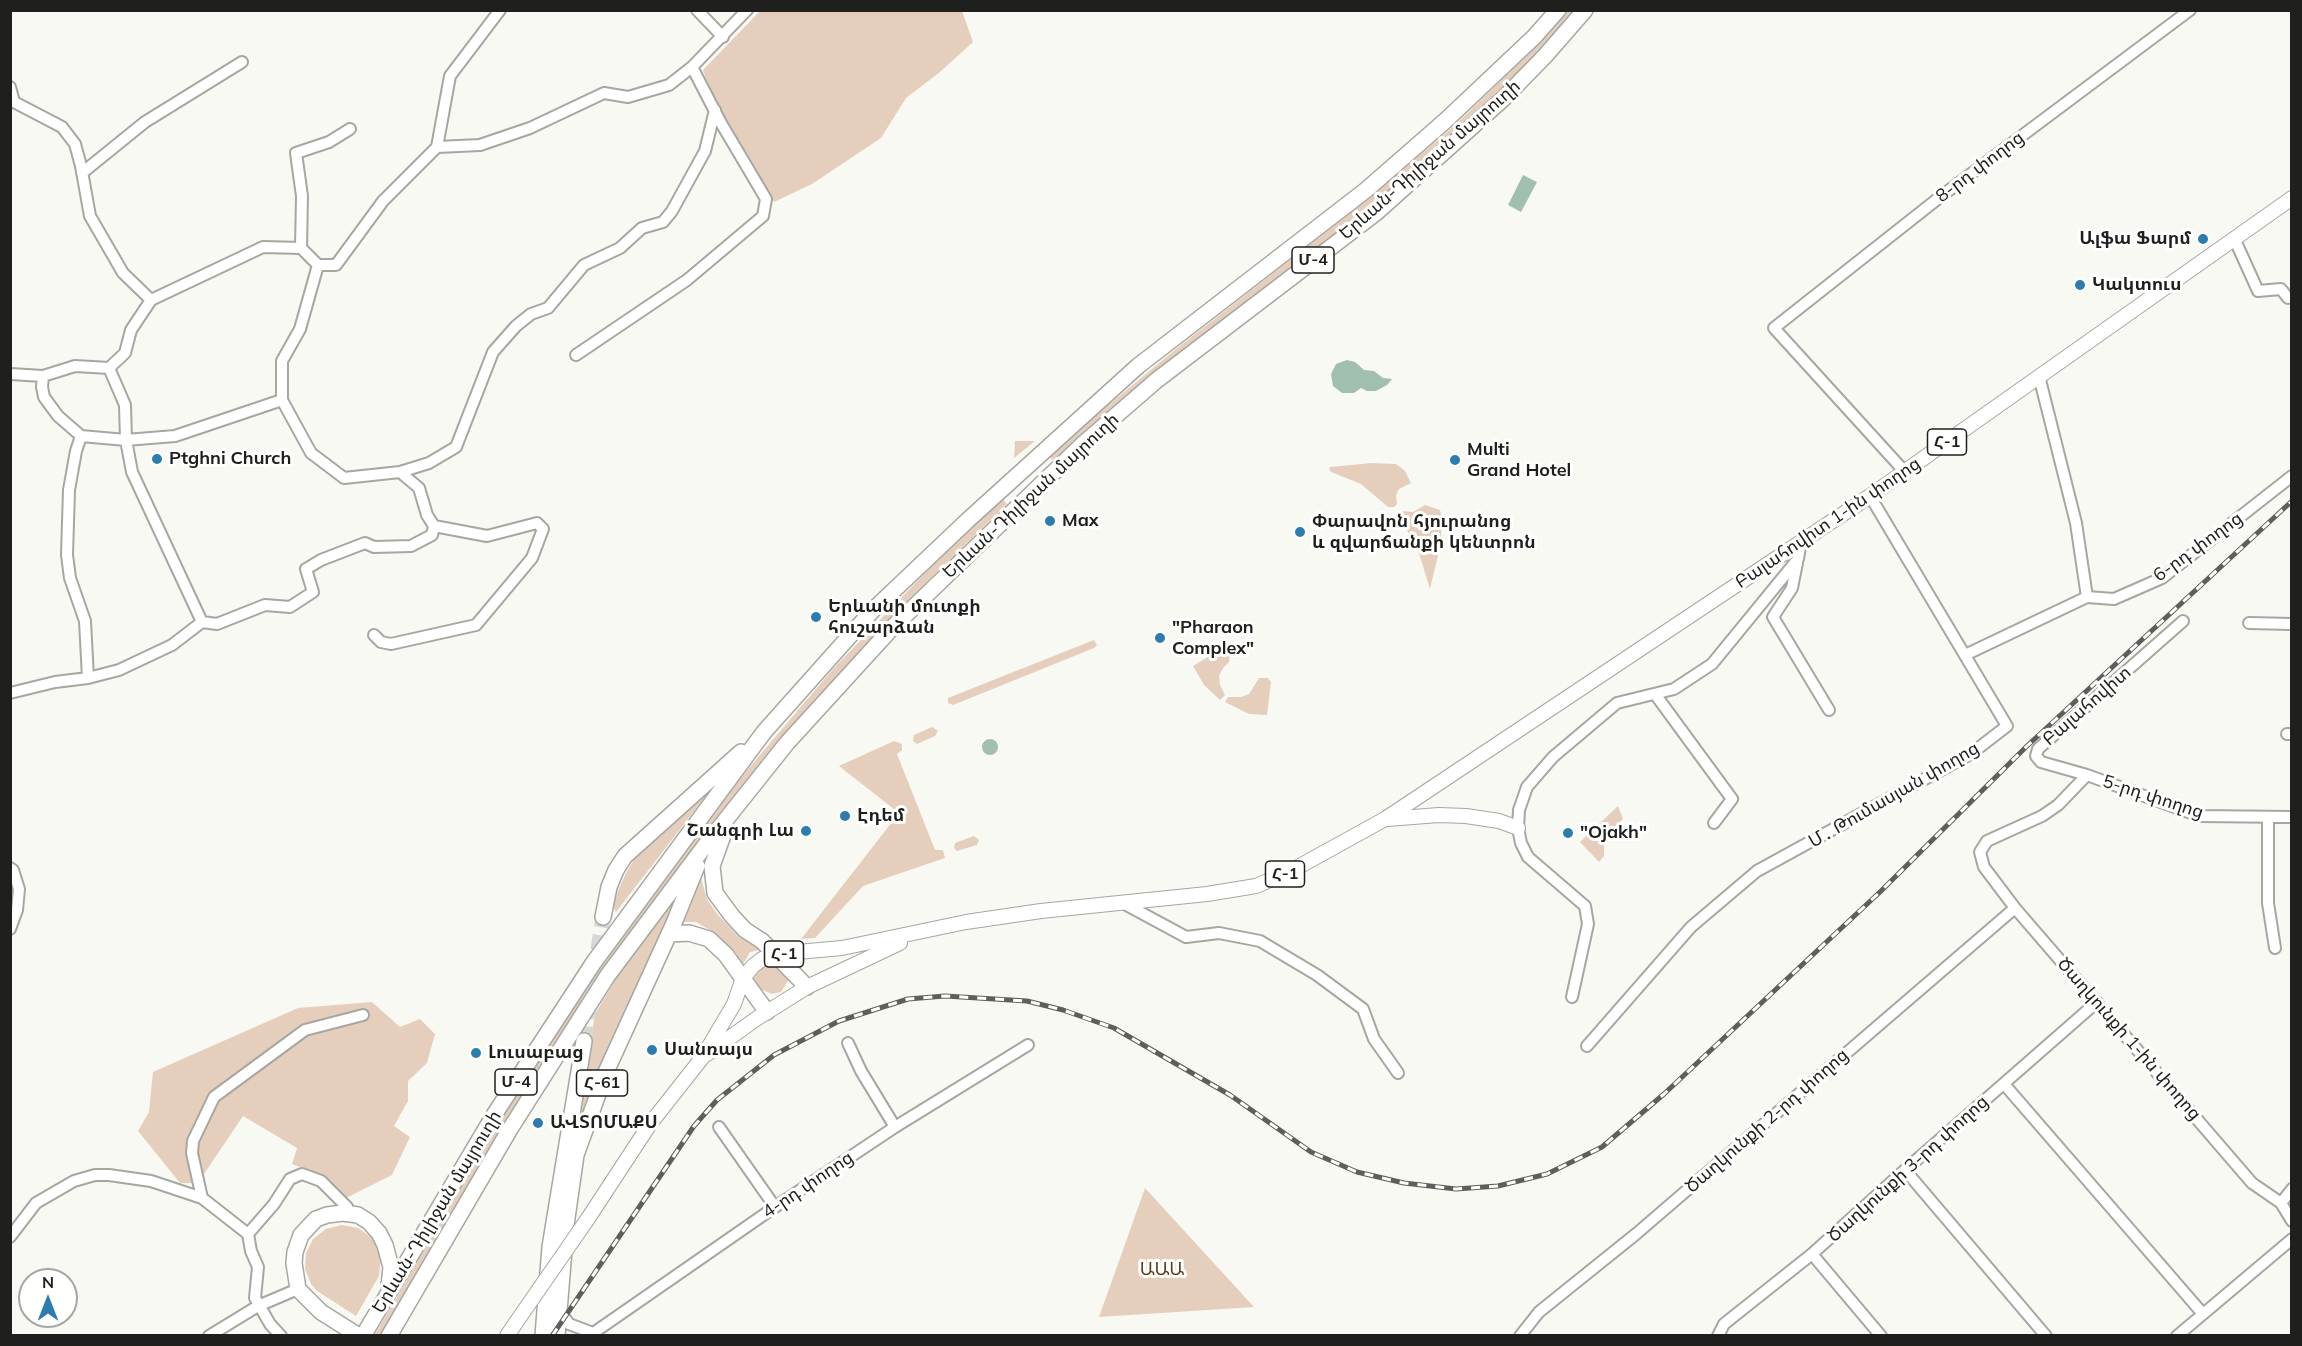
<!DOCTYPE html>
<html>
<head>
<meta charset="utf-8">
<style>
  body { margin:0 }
  #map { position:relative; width:2302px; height:1346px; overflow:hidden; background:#f8f9f3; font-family:Mulish,sans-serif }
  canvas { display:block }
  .frame { position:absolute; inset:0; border:12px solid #1f201d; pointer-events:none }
  .north { position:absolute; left:18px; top:1268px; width:60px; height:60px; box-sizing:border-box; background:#fffffe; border:2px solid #a5a6a4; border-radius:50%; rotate:0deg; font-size:16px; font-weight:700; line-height:24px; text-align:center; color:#1f201d }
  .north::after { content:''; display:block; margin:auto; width:21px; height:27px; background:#2c7dae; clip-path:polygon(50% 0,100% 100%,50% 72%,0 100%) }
</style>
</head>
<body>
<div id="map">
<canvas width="2302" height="1346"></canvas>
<div class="frame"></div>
<div class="north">N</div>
</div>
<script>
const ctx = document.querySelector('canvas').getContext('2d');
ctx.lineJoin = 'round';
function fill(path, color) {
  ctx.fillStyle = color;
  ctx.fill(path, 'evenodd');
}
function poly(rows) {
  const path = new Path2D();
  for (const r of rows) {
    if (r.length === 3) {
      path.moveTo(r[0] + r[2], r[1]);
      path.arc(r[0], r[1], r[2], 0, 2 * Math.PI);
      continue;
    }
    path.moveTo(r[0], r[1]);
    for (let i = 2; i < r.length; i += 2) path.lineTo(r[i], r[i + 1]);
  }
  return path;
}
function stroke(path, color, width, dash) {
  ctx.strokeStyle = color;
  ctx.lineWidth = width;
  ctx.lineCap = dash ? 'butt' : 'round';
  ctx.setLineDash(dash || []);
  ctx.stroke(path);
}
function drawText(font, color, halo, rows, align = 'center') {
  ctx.font = font + ' Mulish,"Noto Sans Armenian",sans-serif';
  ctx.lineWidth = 6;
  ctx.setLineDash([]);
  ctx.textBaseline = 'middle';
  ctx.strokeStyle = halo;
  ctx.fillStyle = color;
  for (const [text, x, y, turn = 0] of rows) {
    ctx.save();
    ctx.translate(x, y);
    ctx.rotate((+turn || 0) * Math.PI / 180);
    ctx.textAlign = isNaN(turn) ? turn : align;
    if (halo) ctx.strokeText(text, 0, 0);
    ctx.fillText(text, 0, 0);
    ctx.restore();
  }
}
const green = poly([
  [760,11,962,11,973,42,940,72,906,98,881,138,812,184,774,202,713,99,703,70],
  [1566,11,1576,11,1528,64,1482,110,1386,194,1125,399,1054,461,1048,455,1176,349,1368,199,1454,126,1516,66],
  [1015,441,1035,441,1014,458],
  [1372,463,1396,464,1405,471,1411,483,1399,489,1396,495,1397,504,1394,507,1388,507,1361,484,1331,472,1329,469,1330,467],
  [1002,498,1007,504,911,597,837,677,766,759,706,833,383,1335,374,1336,526,1077,599,965,715,808,833,669,946,551],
  [1425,505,1440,510,1442,519,1440,547,1430,589,1417,547,1399,517,1403,511,1413,512],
  [1094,640,1097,645,1094,648,953,705,948,703,948,698],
  [1221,649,1228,651,1230,656,1229,662,1223,668,1219,676,1220,685,1225,695,1220,700,1204,685,1193,666],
  [1259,678,1268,678,1271,682,1267,715,1249,714,1225,702,1228,697,1241,697,1249,694],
  [932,727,938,731,935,736,917,744,913,741,914,735],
  [894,741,902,744,902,750,897,754,935,850,943,850,945,858,863,886,815,938,801,939,899,813,839,766],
  [719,779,616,912,612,904,626,873,637,855],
  [1618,806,1623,819,1606,836,1604,842,1604,856,1599,862,1580,842],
  [974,836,979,840,977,845,957,851,954,848,955,843],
  [701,878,707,899,717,914,738,936,760,950,750,952,742,966,736,953,710,930,696,922,679,922],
  [681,892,573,1143,595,1014,617,977],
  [772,960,789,975,789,979,781,992,772,994,758,988,754,978,755,973],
  [372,1002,400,1027,420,1019,435,1034,427,1063,408,1081,408,1101,394,1126,410,1137,392,1175,344,1199,324,1177,292,1164,297,1148,243,1116,198,1183,180,1183,138,1131,149,1112,153,1072,298,1008],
  [1145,1188,1254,1307,1099,1317],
  [342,1225,358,1228,371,1237,376,1244,381,1259,379,1276,356,1316,317,1291,311,1284,305,1269,306,1253,313,1239,326,1229]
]);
const water = poly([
  [1523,175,1537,182,1521,212,1508,205],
  [1347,360,1355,362,1364,370,1374,371,1383,378,1392,379,1387,385,1376,391,1367,391,1361,388,1354,393,1342,393,1333,386,1331,374,1336,364],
  [990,747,8]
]);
const highwayTunnel = poly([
  [584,1041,603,917]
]);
const minor = poly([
  [697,10,723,37],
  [10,87,14,102,62,127,75,144,81,166,90,216,123,273,151,300],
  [437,147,480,145,530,128,604,93,628,97,669,85,692,67,747,10],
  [437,147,450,76,500,10],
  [82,173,145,122,242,62],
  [2234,238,2258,291,2281,289,2288,298],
  [301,248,302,196,296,153,329,142,350,129],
  [576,355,687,280,763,216,766,199,721,123,692,67],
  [10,374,43,376,75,366,109,368,125,353,131,330,151,300,263,247,301,248,318,265,336,265,383,201,437,147],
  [43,376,42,387,44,397,58,416,81,436,126,440,175,436,282,400],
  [2039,376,2076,523,2087,597],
  [81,436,76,451,69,490,67,555,70,578,85,621,88,678],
  [400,472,429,463,456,447,493,352,516,326,531,314,548,308,584,265,620,248,642,228,663,222,672,211,705,151,715,110],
  [1905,472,1774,328,1940,197,2190,10],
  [1797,563,1792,588,1773,617,1829,710],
  [2183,621,2038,749,2036,756,2041,762,2087,775,2199,816,2292,817],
  [202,622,217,624,265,605,290,607,313,592,306,569,321,560,365,543,374,547,411,546,432,535,434,526,427,515,419,488,400,472,344,478,311,453,282,400,282,361,300,329,318,265],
  [2249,623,2292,624],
  [374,635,381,642,391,644,476,625,532,558,543,529,537,523,487,536,434,526],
  [1965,655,2087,597,2114,599,2162,578,2292,476],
  [10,693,55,682,88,678,119,670,172,645,202,622,132,472,126,440,125,405,109,368],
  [1655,694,1732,799,1714,823],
  [2287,734,2292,734],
  [2087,775,2058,805,2042,816,1987,841,1980,852,1984,867,2015,908,2252,1183,2281,1203,2292,1221],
  [2268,817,2268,903,2275,948],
  [10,868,13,870,19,889,17,910,10,929],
  [1123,903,1186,937,1219,933,1260,941,1317,975,1363,1009,1374,1039,1398,1073],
  [1572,997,1588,924,1585,906,1528,857,1521,843,1518,828,1519,810,1527,787,1553,757,1617,703,1674,689,1712,664,1798,559,1801,541],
  [848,1043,861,1071,895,1127],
  [1587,1046,1691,927,1757,871,1972,753,2007,726,1870,496],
  [2004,1084,2203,1314],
  [719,1127,775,1207],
  [1905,1170,2046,1336],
  [202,1198,192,1153,193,1141,214,1097,305,1030,363,1015],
  [2281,1203,2292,1189],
  [248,1234,274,1204,290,1179,302,1174,321,1181,347,1207,343,1213],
  [10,1237,36,1203,74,1181,95,1175,109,1175,151,1181,202,1198,248,1234,251,1251,258,1267,255,1298,270,1324,281,1336],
  [1812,1254,1881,1336],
  [559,1310,569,1324,593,1333],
  [209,1336,258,1306,298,1289],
  [589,1336,775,1207,895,1127,1028,1045],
  [1520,1336,1539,1312,1636,1234,2015,908],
  [1718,1336,1724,1324,1812,1254,1905,1170,2097,1002],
  [2177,1336,2292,1239]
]);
const major = poly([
  [1387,819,1439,815,1466,816,1499,821,1518,828],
  [707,1054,756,1019,807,987,900,943],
  [587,1220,650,1124,702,1058,734,1004,743,978,753,966,762,959,775,954,842,948,966,922,1041,911,1207,894,1256,886,1289,872,1385,819,1870,496,2292,198],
  [507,1336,517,1321]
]);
const highway = poly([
  [726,827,712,866,715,893,732,916,745,930,762,941,807,987],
  [603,917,609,887,616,870,625,856,741,752],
  [669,934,689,933,709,939,726,955,767,1012],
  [359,1336,321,1312,298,1289,294,1263,295,1252,301,1235,316,1219,327,1215,343,1213,358,1215,369,1222,379,1233,385,1245,391,1267,389,1286],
  [363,1336,494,1115,594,962,764,732,872,611,968,520,1138,366,1366,190,1445,121,1534,37,1558,10],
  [389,1336,510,1129,608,975,704,847,787,743,892,628,1083,444,1157,380,1377,212,1503,99,1545,56,1585,10],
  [543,1336,550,1247,584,1041],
  [557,1336,566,1225,576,1155,606,1072,674,923,697,866]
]);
const rail = poly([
  [552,1336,694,1126,717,1100,774,1055,839,1021,908,999,945,996,1027,1001,1063,1010,1114,1028,1230,1095,1311,1152,1357,1172,1404,1183,1456,1189,1498,1186,1547,1174,1602,1147,1664,1094,1881,891,2027,746,2292,501]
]);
const majorBridge = poly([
  [517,1321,587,1220]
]);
const markers = [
  [2203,239,6,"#2c7dae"],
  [2080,285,6,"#2c7dae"],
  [157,459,6,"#2c7dae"],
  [1455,460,6,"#2c7dae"],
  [1050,521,6,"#2c7dae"],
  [1300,532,6,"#2c7dae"],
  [816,617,6,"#2c7dae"],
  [1160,638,6,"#2c7dae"],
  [845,816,6,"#2c7dae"],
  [806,831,6,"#2c7dae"],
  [1568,833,6,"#2c7dae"],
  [652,1050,6,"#2c7dae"],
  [476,1053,6,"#2c7dae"],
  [538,1123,6,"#2c7dae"]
];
const shields = [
  [1313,260,42],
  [1947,442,39],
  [1285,874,39],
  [784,954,39],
  [516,1082,42],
  [602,1083,51]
];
const shieldNames = [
  ["Մ-4",1313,260],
  ["Հ-1",1947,442],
  ["Հ-1",1285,874],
  ["Հ-1",784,954],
  ["Մ-4",516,1082],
  ["Հ-61",602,1083]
];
const streetNames = [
  ["Երևան-Դիլիջան մայրուղի",1430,160,-41],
  ["8-րդ փողոց",1980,167,-37],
  ["Երևան-Դիլիջան մայրուղի",1031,496,-43],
  ["Բալահովիտ 1-ին փողոց",1828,523,-34],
  ["6-րդ փողոց",2198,547,-36],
  ["Բալահովիտ",2087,706,-41],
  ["Մ․ Թումասյան փողոց",1894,795,-30],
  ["5-րդ փողոց",2153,797,18],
  ["Ծաղկունքի 1-ին փողոց",2129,1039,49],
  ["Ծաղկունքի 2-րդ փողոց",1767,1121,-41],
  ["Ծաղկունքի 3-րդ փողոց",1908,1169,-42],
  ["4-րդ փողոց",808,1185,-34],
  ["Երևան-Դիլիջան մայրուղի",437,1212,-59]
];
const poiNames = [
  ["Ալֆա Ֆարմ",2191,239,"right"],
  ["Կակտուս",2092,285],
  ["Multi",1467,450],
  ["Grand Hotel",1467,471],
  ["Ptghni Church",169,459],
  ["Max",1062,521],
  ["Փարավոն հյուրանոց",1312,522],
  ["և զվարճանքի կենտրոն",1312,543],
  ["Երևանի մուտքի",828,607],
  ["հուշարձան",828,628],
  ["\"Pharaon",1172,628],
  ["Complex\"",1172,649],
  ["Էդեմ",857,816],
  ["Շանգրի Լա",794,831,"right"],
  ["\"Ojakh\"",1580,833],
  ["Սանռայս",664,1050],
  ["Լուսաբաց",488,1053],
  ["ԱՎՏՈՄԱՔՍ",550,1123]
];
const parkNames = [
  ["ԱԱԱ",1162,1270]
];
fill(green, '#e5cfbc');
fill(water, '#a0bfaf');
stroke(highwayTunnel, '#d7d8d3', 15, [15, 8]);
stroke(minor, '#a6a7a0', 14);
stroke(major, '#a6a7a0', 16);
stroke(highway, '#a6a7a0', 18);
stroke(minor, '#fff', 10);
stroke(major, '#fff', 14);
stroke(highway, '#fff', 15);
stroke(rail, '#5e5f5c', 5);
stroke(rail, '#fffffe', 3, [9]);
stroke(majorBridge, '#a6a7a0', 16, []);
stroke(majorBridge, '#fff', 14);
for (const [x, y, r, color] of markers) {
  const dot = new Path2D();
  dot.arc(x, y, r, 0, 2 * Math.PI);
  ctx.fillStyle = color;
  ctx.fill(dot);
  stroke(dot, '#fffffe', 2);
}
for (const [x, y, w] of shields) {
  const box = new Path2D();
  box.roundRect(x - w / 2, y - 13, w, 26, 4.5);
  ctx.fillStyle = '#fffffe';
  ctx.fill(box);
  stroke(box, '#1f201d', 1.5);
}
drawText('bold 16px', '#1f201d', null, shieldNames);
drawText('18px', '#1f201d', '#fffffe', streetNames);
drawText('bold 18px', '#1f201d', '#fffffe', poiNames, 'left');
drawText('18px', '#5b3815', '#fffffe', parkNames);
</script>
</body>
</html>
